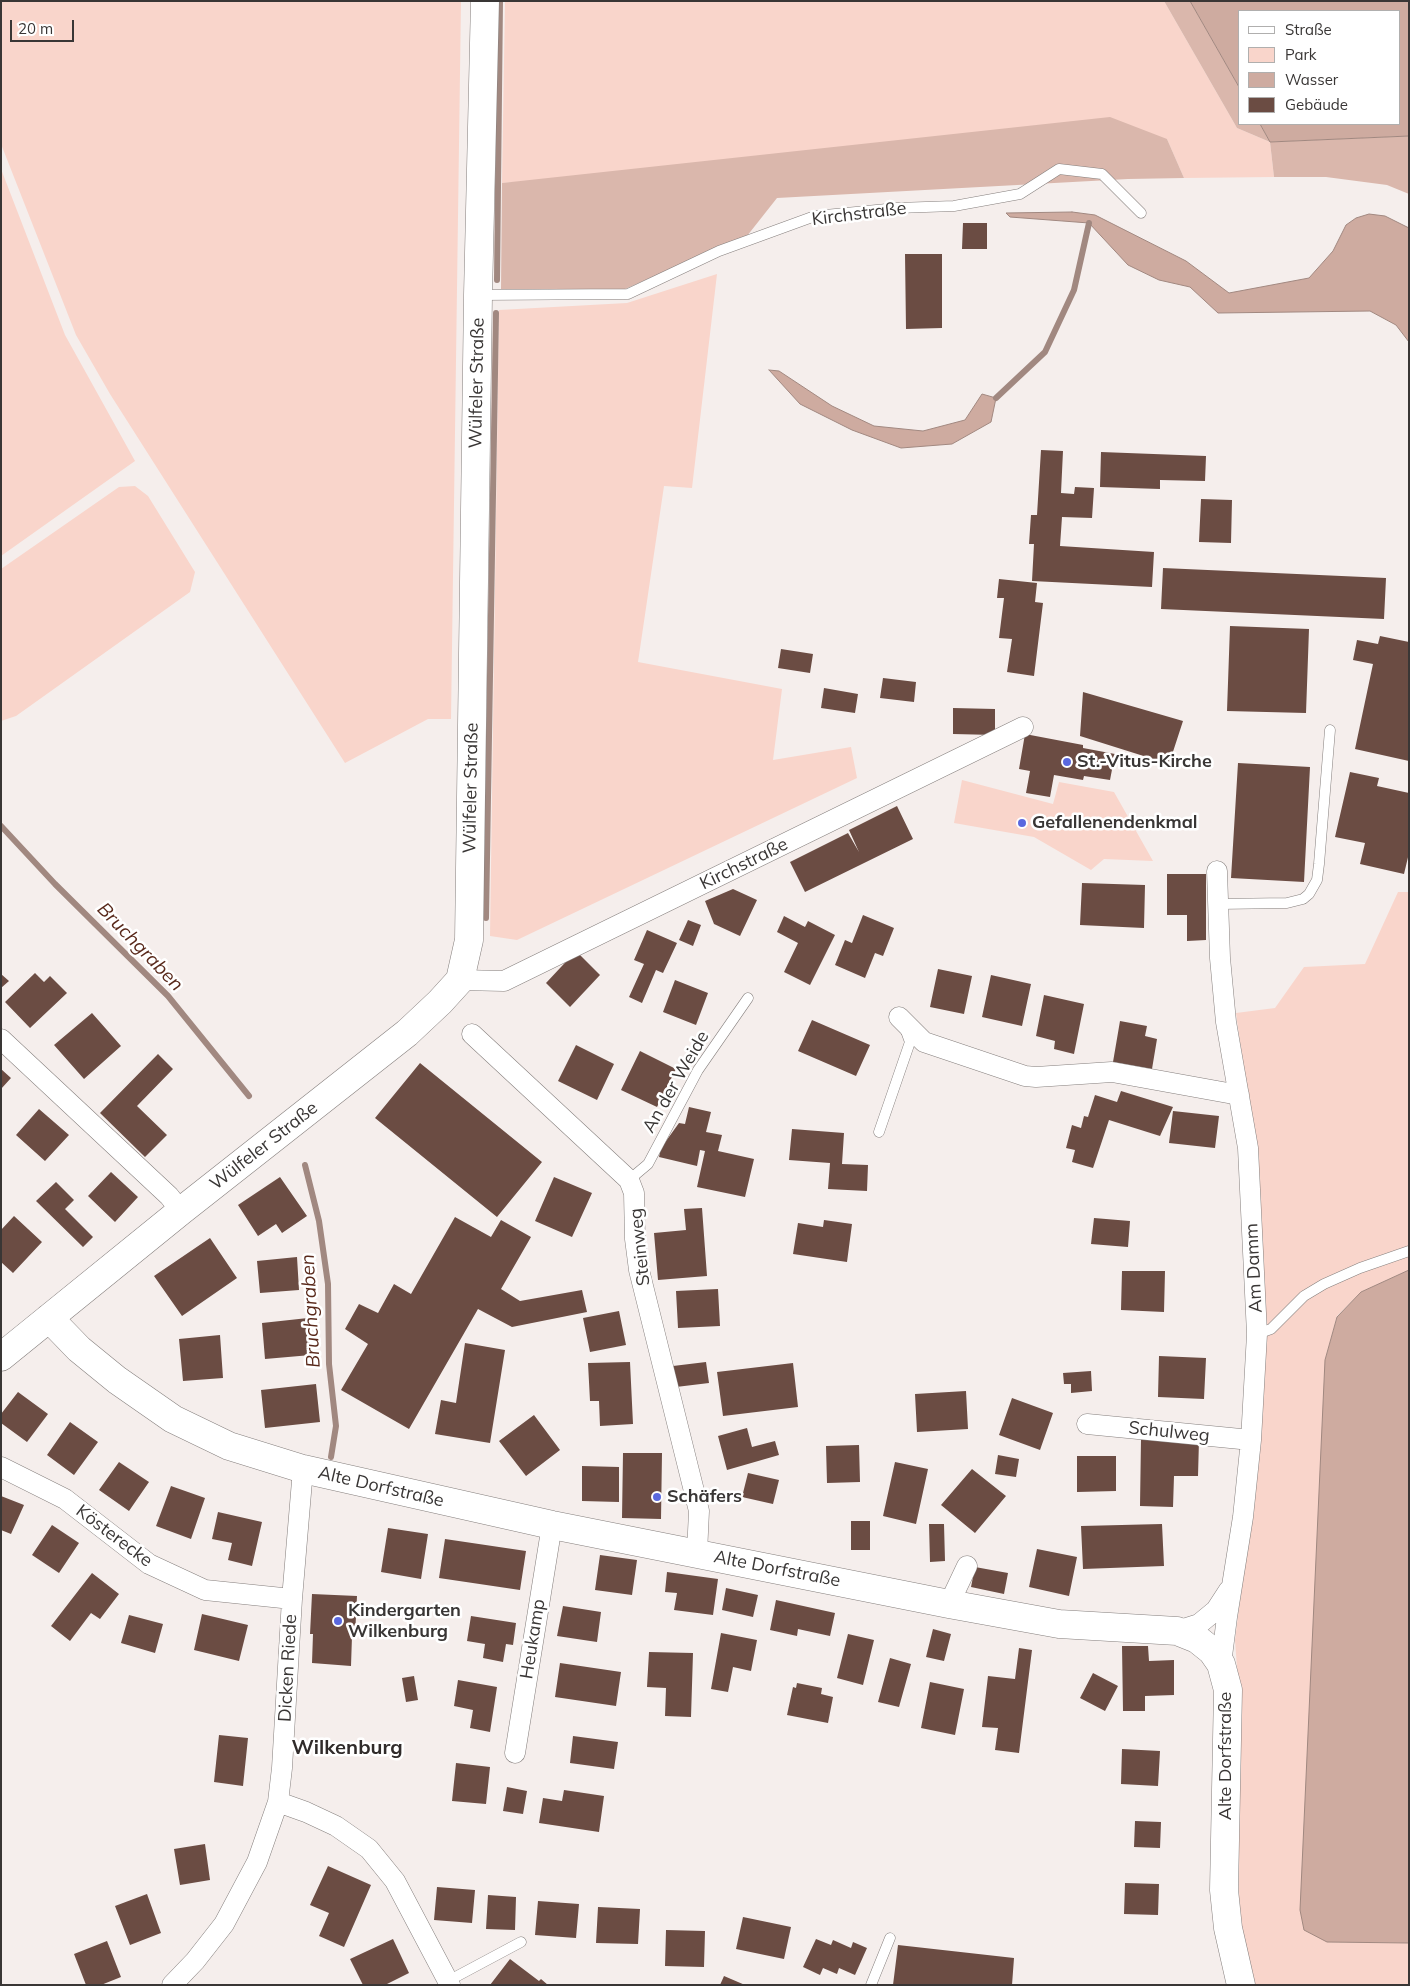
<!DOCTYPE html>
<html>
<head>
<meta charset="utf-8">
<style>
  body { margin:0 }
  #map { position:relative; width:1410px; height:1986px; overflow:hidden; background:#f5eeec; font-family:Mulish,sans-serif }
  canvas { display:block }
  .frame { position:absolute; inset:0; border:2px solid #393635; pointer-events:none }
  .legend { position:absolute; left:1238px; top:10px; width:162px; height:115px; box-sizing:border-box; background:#fff; border:1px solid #b0afae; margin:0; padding:6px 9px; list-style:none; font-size:15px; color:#393635 }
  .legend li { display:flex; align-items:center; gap:10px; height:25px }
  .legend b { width:25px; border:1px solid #b0afae }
  .scale { position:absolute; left:10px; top:20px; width:64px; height:22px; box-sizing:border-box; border:2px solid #393635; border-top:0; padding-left:6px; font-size:15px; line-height:18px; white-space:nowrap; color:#393635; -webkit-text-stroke:4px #fff; paint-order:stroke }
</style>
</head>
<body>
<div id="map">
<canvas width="1410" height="1986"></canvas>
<div class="frame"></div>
<ul class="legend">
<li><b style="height:6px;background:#fff"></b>Straße</li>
<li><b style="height:14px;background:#f9d5cb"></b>Park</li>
<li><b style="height:14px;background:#ceaba0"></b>Wasser</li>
<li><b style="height:14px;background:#6b4c43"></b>Gebäude</li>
</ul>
<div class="scale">20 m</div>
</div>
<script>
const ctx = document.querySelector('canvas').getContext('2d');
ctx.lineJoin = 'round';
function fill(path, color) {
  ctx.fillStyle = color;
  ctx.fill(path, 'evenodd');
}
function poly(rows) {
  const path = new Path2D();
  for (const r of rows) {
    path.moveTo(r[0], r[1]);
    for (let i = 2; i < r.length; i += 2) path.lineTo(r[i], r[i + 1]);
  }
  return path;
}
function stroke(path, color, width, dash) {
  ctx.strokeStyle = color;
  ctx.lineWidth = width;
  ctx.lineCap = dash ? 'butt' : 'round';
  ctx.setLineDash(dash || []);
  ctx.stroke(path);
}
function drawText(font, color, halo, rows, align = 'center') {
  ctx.font = font + ' Mulish,sans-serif';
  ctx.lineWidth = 5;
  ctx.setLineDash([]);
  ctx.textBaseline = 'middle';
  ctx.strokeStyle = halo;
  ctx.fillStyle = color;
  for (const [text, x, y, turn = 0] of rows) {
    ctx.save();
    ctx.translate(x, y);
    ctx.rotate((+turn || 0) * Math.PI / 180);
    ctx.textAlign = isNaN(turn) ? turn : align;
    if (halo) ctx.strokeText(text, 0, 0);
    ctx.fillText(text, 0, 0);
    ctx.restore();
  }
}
const green = poly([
  [1,1,461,1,451,719,428,719,345,763,110,394,76,335,1,144],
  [505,1,1164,1,1237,128,1270,142,1274,177,1184,178,1167,139,502,183],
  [1,169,65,335,135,461,1,556],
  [717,274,692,488,664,486,638,662,782,689,773,760,851,747,857,778,517,940,490,936,499,310,627,303],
  [135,486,148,496,195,572,190,592,16,716,1,721,1,569,119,487],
  [962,780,1053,804,1059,782,1114,792,1153,861,1104,859,1091,870,1034,837,954,823],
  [1398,892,1409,892,1409,1270,1361,1292,1337,1316,1325,1360,1327,1942,1409,1943,1409,1985,1252,1985,1239,1917,1238,1682,1235,1640,1250,1519,1254,1147,1236,1013,1275,1008,1304,967,1365,964]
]);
const forest = poly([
  [1164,1,1190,1,1239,87,1239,124,1260,124,1270,142,1409,136,1409,194,1387,185,1326,177,1274,177,1270,142,1237,128],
  [1110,117,1167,139,1184,178,1128,179,777,198,747,236,625,289,501,289,502,183]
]);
const water = poly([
  [1190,1,1409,1,1409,136,1270,142,1260,124,1399,124,1399,11,1239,11,1239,87,1190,1],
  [1072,212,1095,215,1186,261,1229,293,1309,278,1333,251,1346,225,1356,218,1369,214,1385,216,1409,228,1409,342,1396,325,1370,311,1218,313,1190,287,1159,280,1128,265,1089,223,1010,217,1006,213,1072,212],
  [769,370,779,371,832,406,874,426,923,431,965,420,982,394,996,398,991,422,952,444,901,448,852,430,800,404,769,370],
  [1409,1270,1409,1943,1327,1942,1304,1930,1300,1910,1325,1360,1337,1317,1361,1292,1409,1270]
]);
const stream = poly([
  [497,280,500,1],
  [996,398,1045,352,1074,290,1089,223],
  [1,826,55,884,168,996,249,1096],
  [486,918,496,313],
  [305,1165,319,1221,328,1284,329,1364,336,1426,331,1457]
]);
const building = poly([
  [963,223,987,223,987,249,962,249],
  [905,254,942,254,942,328,906,329],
  [1041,450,1063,451,1061,493,1074,494,1075,487,1094,488,1092,518,1062,517,1060,546,1154,552,1152,587,1032,581,1034,544,1029,544,1031,515,1037,515],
  [1101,452,1206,456,1205,481,1160,480,1160,489,1100,487],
  [1201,499,1232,500,1231,543,1199,542],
  [1163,568,1386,578,1384,619,1161,609],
  [999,579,1037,583,1035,602,1043,603,1034,676,1007,672,1012,639,999,638,1004,598,997,598],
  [1230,626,1309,629,1306,713,1227,711],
  [1380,636,1409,642,1409,761,1355,749,1373,664,1353,660,1357,640,1378,644],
  [781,649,813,654,810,673,778,668],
  [883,678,916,682,914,702,880,698],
  [824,688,858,694,855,713,821,708],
  [1083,692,1183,721,1169,764,1080,736],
  [953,708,995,709,995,735,953,734],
  [1025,734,1083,745,1083,748,1115,754,1110,780,1084,776,1083,780,1054,775,1050,797,1026,793,1030,771,1019,769],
  [1238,763,1310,767,1304,882,1231,878],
  [1350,772,1379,778,1377,786,1409,793,1409,853,1404,874,1360,864,1365,843,1335,837],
  [897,806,913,839,805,892,790,862,848,833,859,852,849,830],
  [1167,874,1206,874,1206,940,1187,941,1187,915,1167,915],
  [1082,883,1145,885,1144,928,1080,925],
  [733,889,757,900,740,936,714,924,705,901],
  [863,915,894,928,883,956,875,953,865,978,835,965,845,940,852,943],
  [784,916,805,927,808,921,835,935,810,985,784,972,798,943,777,932],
  [688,920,701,925,693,946,679,940],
  [647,930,677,943,663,973,656,970,642,1003,629,997,644,964,634,960],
  [576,951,600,975,570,1007,546,983],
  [938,969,972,976,964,1014,930,1007],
  [35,973,44,982,50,976,67,993,30,1028,5,1002],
  [1,974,9,981,1,988],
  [991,975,1031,984,1022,1026,982,1017],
  [675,980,708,993,696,1025,663,1012],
  [1044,995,1084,1004,1074,1054,1054,1049,1055,1041,1036,1036],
  [92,1013,121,1046,84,1079,54,1045],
  [812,1020,870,1045,856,1076,798,1051],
  [1120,1021,1147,1026,1145,1036,1157,1039,1152,1069,1113,1062],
  [576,1045,614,1064,597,1100,558,1081],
  [640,1051,676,1069,657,1107,621,1090],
  [158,1054,173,1069,137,1106,167,1135,145,1157,100,1113],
  [420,1063,542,1162,497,1217,375,1118],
  [1,1069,11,1078,1,1089],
  [1121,1091,1173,1107,1160,1136,1109,1120,1093,1168,1072,1162,1075,1150,1066,1148,1072,1125,1081,1128,1084,1116,1088,1117,1095,1095,1117,1102],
  [689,1107,711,1112,706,1132,722,1135,718,1151,754,1159,745,1197,697,1187,705,1151,700,1150,697,1166,659,1157,661,1148,679,1123,685,1124],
  [39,1109,69,1135,45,1161,16,1135],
  [1173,1111,1219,1116,1215,1148,1169,1143],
  [792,1129,844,1133,842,1164,868,1165,867,1191,828,1189,830,1163,789,1160],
  [111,1172,138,1197,115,1222,88,1196],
  [280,1177,307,1216,282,1233,276,1224,258,1236,238,1205],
  [554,1177,592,1193,572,1237,535,1221],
  [56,1182,74,1200,65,1209,93,1237,83,1247,36,1201],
  [702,1208,707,1276,658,1280,654,1233,686,1230,684,1209],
  [14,1216,42,1242,13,1273,1,1262,1,1230],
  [455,1217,491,1237,501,1220,531,1237,501,1289,520,1301,582,1290,587,1312,512,1327,478,1309,409,1429,341,1390,368,1344,345,1329,359,1304,378,1313,394,1284,411,1294],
  [1094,1218,1130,1221,1128,1247,1091,1244],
  [824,1220,852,1224,847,1262,793,1254,798,1223,823,1227],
  [210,1238,237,1278,182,1316,154,1276],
  [297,1257,299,1290,260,1293,257,1261],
  [1122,1271,1165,1271,1164,1312,1121,1310],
  [718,1289,720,1326,678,1328,676,1291],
  [619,1311,626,1345,590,1352,583,1318],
  [308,1318,311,1355,265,1359,262,1323],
  [220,1335,223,1378,183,1381,179,1339],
  [465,1343,505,1350,490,1443,435,1434,441,1400,456,1403],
  [1159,1356,1206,1358,1204,1399,1158,1397],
  [630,1362,633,1424,600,1426,599,1401,590,1401,588,1363],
  [706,1362,709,1383,676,1387,673,1366],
  [793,1363,798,1407,723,1416,717,1372],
  [1091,1371,1092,1391,1071,1393,1071,1384,1064,1384,1063,1373],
  [316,1384,320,1422,265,1428,261,1390],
  [966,1391,968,1429,917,1432,915,1394],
  [18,1392,48,1414,27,1442,1,1423,1,1414],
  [1012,1398,1053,1413,1040,1450,999,1435],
  [534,1415,560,1450,526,1476,499,1441],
  [70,1422,98,1442,74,1475,47,1455],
  [747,1428,752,1447,775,1441,779,1455,727,1470,718,1436],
  [1141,1439,1199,1440,1198,1476,1174,1476,1173,1507,1140,1506],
  [859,1445,860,1482,827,1483,826,1446],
  [623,1453,662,1453,661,1519,622,1518],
  [998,1455,1019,1459,1016,1477,995,1474],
  [1077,1456,1116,1456,1116,1491,1077,1492],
  [119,1462,149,1482,129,1511,99,1490],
  [895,1462,928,1469,916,1524,883,1516],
  [582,1466,619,1467,619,1502,582,1501],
  [972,1469,1006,1496,975,1533,941,1505],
  [748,1473,779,1480,773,1504,742,1497],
  [171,1486,205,1498,191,1539,156,1526],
  [1,1496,24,1505,11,1534,1,1530],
  [218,1512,262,1522,252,1566,228,1560,232,1543,212,1539],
  [851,1521,870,1521,870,1550,851,1550],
  [929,1524,944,1524,945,1561,930,1562],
  [1162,1524,1164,1566,1083,1569,1081,1526],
  [52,1525,79,1543,59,1573,32,1555],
  [388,1528,428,1534,421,1579,381,1572],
  [445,1539,526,1551,520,1590,439,1578],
  [1037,1549,1077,1557,1069,1596,1029,1587],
  [600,1555,637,1560,632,1595,595,1590],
  [975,1567,1008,1573,1004,1594,971,1587],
  [667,1572,718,1579,713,1615,674,1610,677,1593,665,1592],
  [92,1573,119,1594,100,1619,91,1613,70,1641,51,1626],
  [726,1588,758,1595,753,1617,722,1610],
  [312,1594,357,1596,355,1636,352,1636,351,1666,312,1663,313,1634,310,1634],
  [776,1600,835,1613,830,1636,798,1629,797,1636,770,1630],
  [563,1606,601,1612,597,1642,557,1636],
  [202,1614,248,1625,239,1661,194,1650],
  [129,1615,163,1624,155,1653,121,1643],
  [471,1616,516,1623,513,1645,506,1644,503,1662,483,1658,485,1644,467,1641],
  [933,1629,951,1634,944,1661,926,1657],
  [721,1633,757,1640,751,1671,733,1667,728,1692,711,1689],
  [848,1634,874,1640,863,1685,837,1678],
  [1122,1646,1148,1646,1149,1661,1174,1660,1174,1695,1145,1696,1145,1711,1123,1711],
  [1019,1648,1032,1650,1019,1753,995,1750,998,1728,982,1727,988,1676,1015,1679],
  [649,1652,693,1653,691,1717,665,1716,666,1688,647,1687],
  [890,1658,911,1664,899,1707,878,1702],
  [560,1663,621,1672,616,1706,555,1697],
  [1093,1673,1118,1686,1105,1711,1080,1698],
  [414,1676,418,1700,406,1702,402,1678],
  [458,1680,497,1687,490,1732,470,1728,473,1710,454,1706],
  [930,1682,964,1689,955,1735,921,1728],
  [797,1683,822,1688,821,1694,833,1697,828,1723,787,1715,793,1687,796,1688],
  [219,1735,248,1738,243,1786,214,1782],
  [573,1736,618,1742,614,1769,570,1763],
  [1122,1749,1160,1751,1158,1786,1121,1784],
  [456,1763,490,1767,486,1804,452,1801],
  [507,1787,527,1791,523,1814,503,1811],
  [564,1790,604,1796,599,1832,539,1823,543,1798,562,1801],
  [1135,1821,1161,1822,1160,1848,1134,1847],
  [205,1844,210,1880,180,1885,174,1849],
  [328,1866,371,1885,344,1947,319,1936,329,1913,310,1905],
  [1125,1883,1159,1884,1158,1915,1124,1914],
  [437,1887,475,1890,472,1923,434,1920],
  [147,1894,161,1933,130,1945,115,1906],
  [488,1895,516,1897,515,1930,486,1929],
  [538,1901,579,1904,576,1938,535,1935],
  [598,1907,640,1909,638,1944,596,1943],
  [743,1917,791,1927,784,1959,736,1949],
  [666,1930,705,1931,704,1967,665,1966],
  [393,1939,409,1973,385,1985,363,1985,350,1959],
  [816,1939,831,1945,833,1940,851,1948,853,1942,867,1948,855,1975,839,1968,837,1974,823,1968,820,1975,803,1967],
  [107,1941,121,1977,101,1985,86,1985,74,1954],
  [898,1945,1014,1958,1012,1985,893,1985],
  [510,1959,539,1981,541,1979,548,1985,490,1985],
  [724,1976,745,1985,720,1985]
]);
const lane = poly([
  [479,295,628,294,719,251,815,216,897,208,954,206,1020,194,1059,169,1102,174,1141,213],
  [1218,904,1287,903,1303,899,1309,894,1317,880,1319,864,1330,730],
  [879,1132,910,1042,906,1031],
  [629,1180,648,1164,698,1070,748,998],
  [1257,1334,1271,1329,1304,1296,1324,1284,1360,1268,1409,1251],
  [448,1981,521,1942],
  [871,1985,890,1938]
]);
const street = poly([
  [1217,871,1220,958,1226,1022,1248,1148,1257,1334,1251,1440,1243,1517,1227,1617,1221,1664],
  [460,980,504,981,1023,727],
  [899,1017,924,1042,1025,1076,1036,1077,1112,1072,1239,1095],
  [472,1034,629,1180,634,1193,635,1239,639,1270,699,1511,697,1553],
  [1,1039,169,1196,181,1211],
  [1087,1424,1251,1440],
  [1,1467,65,1499,149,1564,205,1590,292,1599],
  [949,1604,967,1566],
  [1177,1631,1199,1624,1216,1610,1229,1590],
  [515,1753,552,1525],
  [278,1802,306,1812,336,1826,369,1849,395,1881,450,1985],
  [172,1985,195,1961,224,1924,257,1862,278,1802,282,1768,292,1599,303,1469]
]);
const secondary = poly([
  [49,1318,79,1349,117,1380,173,1419,229,1446,303,1469,552,1525,949,1604,1059,1624,1177,1631,1197,1639,1212,1651,1221,1664,1228,1690,1224,1890,1228,1928,1241,1985],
  [1,1357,181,1211,407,1033,440,1002,460,980,469,940,478,295,485,1]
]);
const markers = [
  [1067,762,5,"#5a68df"],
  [1022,823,5,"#5a68df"],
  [657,1497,5,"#5a68df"],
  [338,1621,5,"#5a68df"]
];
const streetNames = [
  ["Kirchstraße",859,214,-7],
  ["Wülfeler Straße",477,383,-89],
  ["Wülfeler Straße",471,788,-89],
  ["Kirchstraße",744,864,-26],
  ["An der Weide",676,1082,-60],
  ["Wülfeler Straße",264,1146,-38],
  ["Steinweg",640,1247,-96],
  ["Am Damm",1254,1268,-93],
  ["Schulweg",1169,1432,6],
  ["Alte Dorfstraße",381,1487,13],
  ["Kösterecke",114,1536,37],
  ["Alte Dorfstraße",777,1569,11],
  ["Heukamp",533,1639,-81],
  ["Dicken Riede",288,1668,-87],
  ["Alte Dorfstraße",1226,1756,-90]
];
const poiNames = [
  ["St.-Vitus-Kirche",1077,762],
  ["Gefallenendenkmal",1032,823],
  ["Schäfers",667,1497],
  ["Kindergarten",348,1611],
  ["Wilkenburg",348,1632]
];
const waterNames = [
  ["Bruchgraben",140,947,46],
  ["Bruchgraben",311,1311,-93]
];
const quarterNames = [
  ["Wilkenburg",347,1748]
];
fill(green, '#f9d5cb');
fill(forest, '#dab7ac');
fill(water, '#ceaba0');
stroke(water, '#a18880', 1);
stroke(stream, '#a18880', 6);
fill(building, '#6b4c43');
stroke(lane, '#857f7d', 11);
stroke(street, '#857f7d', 21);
stroke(secondary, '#857f7d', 29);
stroke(lane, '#fff', 10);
stroke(street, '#fff', 20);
stroke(secondary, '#fff', 28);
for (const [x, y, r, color] of markers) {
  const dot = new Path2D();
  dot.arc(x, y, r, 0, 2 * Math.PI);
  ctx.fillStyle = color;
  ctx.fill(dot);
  stroke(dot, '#fff', 2);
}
drawText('18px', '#393635', '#fff', streetNames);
drawText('bold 18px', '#393635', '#fff', poiNames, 'left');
drawText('italic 19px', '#59291b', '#fff', waterNames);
drawText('bold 20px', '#302b2a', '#fff', quarterNames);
</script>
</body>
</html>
